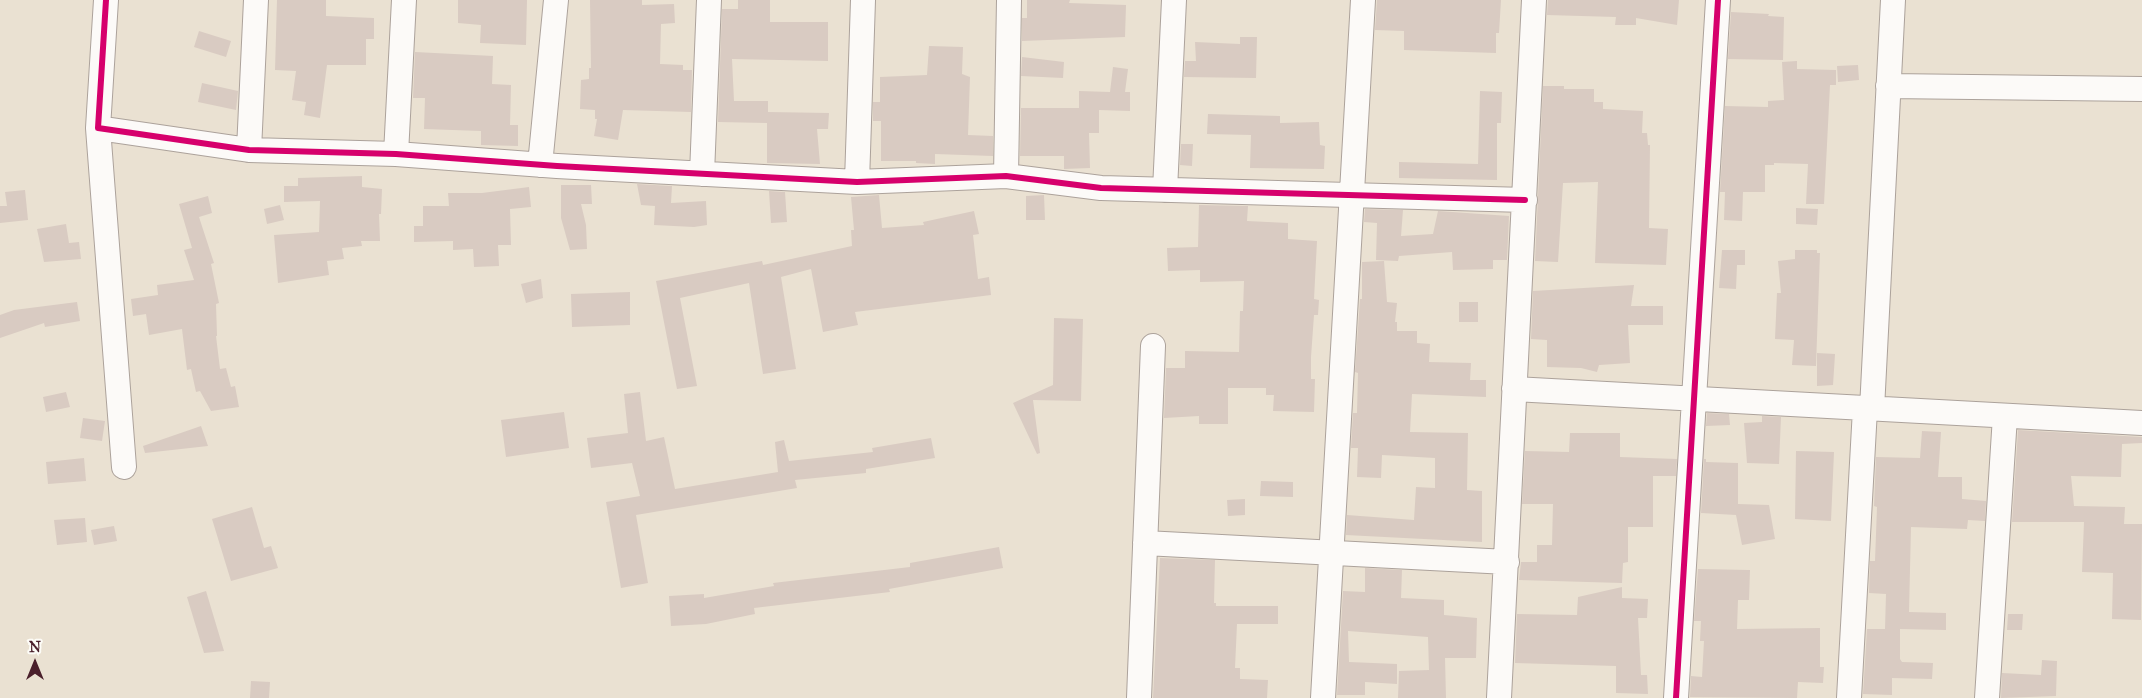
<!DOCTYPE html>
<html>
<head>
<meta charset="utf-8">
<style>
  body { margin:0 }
  #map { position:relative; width:2142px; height:698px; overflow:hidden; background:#eae1d2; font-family:"IM FELL Great Primer",serif }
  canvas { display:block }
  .north { position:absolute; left:10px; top:638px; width:50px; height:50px; -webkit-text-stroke:4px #fdfcf7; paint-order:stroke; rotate:0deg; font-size:14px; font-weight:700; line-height:20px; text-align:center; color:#4a1f2b }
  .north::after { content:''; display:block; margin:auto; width:18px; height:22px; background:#4a1f2b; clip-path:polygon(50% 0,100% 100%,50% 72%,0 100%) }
</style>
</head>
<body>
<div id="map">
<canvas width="2142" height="698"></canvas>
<div class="north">N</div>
</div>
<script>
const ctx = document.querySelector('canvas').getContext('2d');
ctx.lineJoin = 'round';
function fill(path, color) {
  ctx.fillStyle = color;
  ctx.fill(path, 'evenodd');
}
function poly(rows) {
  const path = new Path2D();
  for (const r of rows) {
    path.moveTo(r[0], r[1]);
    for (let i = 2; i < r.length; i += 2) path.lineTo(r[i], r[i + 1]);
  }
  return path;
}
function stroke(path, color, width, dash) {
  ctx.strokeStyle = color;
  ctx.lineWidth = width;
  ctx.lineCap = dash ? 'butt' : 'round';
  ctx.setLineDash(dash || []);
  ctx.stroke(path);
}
const building = poly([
  [277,0,326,0,326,16,374,18,374,39,366,39,366,65,327,65,320,118,304,115,306,102,292,100,296,71,275,70],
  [458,0,527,0,526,45,480,43,481,25,458,23],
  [590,0,642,0,642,5,674,4,675,23,661,24,660,64,683,65,683,70,692,70,691,112,623,110,618,140,594,136,597,119,595,119,595,110,580,109,581,80,589,79,589,68,591,68],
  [738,0,770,0,770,22,828,22,828,61,732,59,734,101,768,101,768,112,829,113,828,129,817,129,820,164,767,163,767,123,718,122,722,9,738,9],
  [1027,0,1070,0,1069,3,1126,5,1125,37,1022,41,1022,18,1027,18],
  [1377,0,1501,0,1499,33,1496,33,1496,53,1404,50,1404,31,1375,30],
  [1548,0,1679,0,1677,25,1636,18,1636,25,1615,25,1616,17,1547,15],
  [1731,12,1769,14,1768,16,1784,17,1783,60,1728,59],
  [199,31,231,41,226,57,194,47],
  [1240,37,1257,37,1256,78,1184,77,1185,61,1196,61,1195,42,1240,44],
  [929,46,963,47,962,74,970,77,968,135,993,136,993,156,935,154,935,164,916,163,916,161,881,161,881,121,873,121,873,102,880,102,880,77,927,75],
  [415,52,493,56,492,84,511,85,510,125,518,125,518,146,481,145,481,131,424,129,425,98,413,98],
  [1022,57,1064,62,1063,78,1021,76],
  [1797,61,1797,69,1836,70,1836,85,1830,85,1824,204,1806,204,1808,164,1774,163,1774,165,1765,165,1765,192,1743,192,1742,221,1724,220,1725,192,1720,192,1725,106,1768,107,1768,101,1784,100,1782,62],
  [1858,65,1859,80,1838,82,1837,66],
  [1113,67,1128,69,1125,92,1130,92,1130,111,1099,110,1099,133,1089,133,1090,168,1064,169,1064,156,1020,156,1021,108,1079,108,1079,91,1110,92],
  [202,83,238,91,236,110,198,102],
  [1543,86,1564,86,1564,89,1594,89,1594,102,1603,102,1603,109,1643,111,1642,133,1647,133,1648,145,1650,145,1649,228,1668,229,1666,265,1595,263,1598,182,1563,183,1558,262,1535,261],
  [1480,91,1502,92,1501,123,1497,123,1497,180,1399,178,1399,162,1478,164],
  [1208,114,1280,116,1280,123,1319,122,1320,145,1325,146,1324,169,1250,168,1251,135,1207,134],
  [1181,144,1193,144,1192,166,1180,165],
  [362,176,362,187,382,189,381,214,379,214,380,241,361,241,362,246,342,248,344,259,327,261,329,275,278,283,274,235,319,232,320,201,284,202,284,186,298,186,298,178],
  [637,184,672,186,671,203,706,201,707,225,694,227,654,225,655,206,641,205],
  [561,185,591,185,592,204,581,204,586,225,587,249,570,250,561,218],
  [529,187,531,207,510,209,511,245,498,245,499,266,474,267,473,249,453,250,453,241,414,242,414,226,423,226,423,206,449,206,448,193,482,193],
  [25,190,28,220,0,223,0,206,7,206,5,192],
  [769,191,785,192,787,222,771,223],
  [879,195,882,228,924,225,923,222,974,211,979,234,973,235,978,279,989,277,991,295,855,312,858,325,823,332,811,269,781,277,796,369,763,374,749,283,680,298,697,386,677,389,656,281,762,261,763,265,852,246,851,230,854,230,851,197],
  [1044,195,1045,220,1026,220,1026,196],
  [208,196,212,213,199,217,214,263,211,264,219,303,216,304,217,336,216,336,220,369,226,368,231,387,235,386,239,407,211,411,200,391,196,392,191,369,187,370,182,329,149,335,146,314,133,316,131,299,158,295,157,285,194,280,184,250,192,248,179,204],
  [280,205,284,220,267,224,264,209],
  [1199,205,1248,206,1247,221,1288,223,1288,239,1317,241,1314,299,1319,300,1318,315,1314,315,1311,357,1311,379,1315,379,1314,412,1273,411,1274,395,1266,395,1266,388,1228,388,1228,424,1199,424,1199,416,1164,418,1166,368,1185,368,1185,351,1239,352,1240,311,1243,311,1244,281,1200,282,1200,270,1168,271,1167,248,1198,247],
  [1796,208,1818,209,1817,225,1796,224],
  [1365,209,1403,210,1401,236,1433,234,1438,211,1509,216,1507,260,1493,260,1493,269,1453,270,1452,252,1399,256,1398,261,1376,260,1377,223,1364,222],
  [66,224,69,243,79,242,81,259,44,262,37,229],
  [1722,250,1745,250,1745,265,1737,265,1736,289,1719,288],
  [1795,250,1817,250,1817,253,1820,253,1816,366,1792,365,1794,340,1775,339,1777,293,1781,293,1778,261,1795,259],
  [1384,261,1387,302,1397,303,1395,322,1397,322,1397,331,1417,331,1417,343,1430,344,1429,362,1471,363,1470,380,1486,380,1486,397,1412,394,1410,432,1468,433,1467,490,1482,491,1482,542,1346,535,1347,515,1414,520,1416,487,1435,488,1435,458,1382,455,1381,478,1357,477,1358,448,1351,448,1353,413,1357,413,1358,373,1355,372,1360,299,1362,299,1362,262],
  [541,279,543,298,526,303,521,284],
  [1634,285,1631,306,1663,306,1663,325,1628,325,1630,363,1599,365,1597,372,1581,368,1547,367,1547,340,1531,339,1533,291],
  [630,292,630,325,572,327,571,294],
  [77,302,80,321,45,327,44,323,0,338,0,315,14,310],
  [1459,302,1478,302,1478,322,1459,322],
  [1054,318,1083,319,1081,401,1033,400,1040,453,1037,454,1013,403,1053,385],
  [1817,353,1835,354,1833,385,1817,386],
  [66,392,70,407,46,412,43,397],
  [640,392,646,441,664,437,675,489,778,472,775,442,784,440,789,461,873,452,872,448,931,438,935,458,866,469,866,473,795,480,797,488,636,515,648,583,621,588,606,502,640,496,632,463,591,468,587,438,628,433,624,394],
  [564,412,569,448,506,457,501,420],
  [1707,413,1729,414,1730,425,1706,426],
  [1762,416,1781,417,1779,464,1747,463,1744,423,1762,422],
  [83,418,105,421,102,441,80,438],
  [201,426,208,446,145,453,143,446],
  [2018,430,2142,437,2142,443,2122,444,2121,477,2071,476,2074,506,2125,507,2124,524,2142,524,2141,620,2112,619,2113,573,2082,572,2084,522,2012,522],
  [1922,431,1941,432,1938,477,1962,477,1962,499,1986,501,1985,521,1968,520,1967,529,1911,527,1909,612,1946,613,1946,630,1900,629,1900,659,1902,662,1933,663,1932,679,1892,678,1892,695,1863,694,1867,629,1885,629,1886,594,1869,593,1870,561,1875,561,1877,507,1874,506,1876,457,1920,458],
  [1570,433,1620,433,1620,457,1677,459,1676,476,1653,476,1653,527,1628,527,1628,562,1623,563,1622,583,1519,580,1521,562,1537,562,1537,545,1552,545,1553,504,1522,504,1525,451,1569,452],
  [1796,451,1834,452,1831,521,1795,519],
  [84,458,86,481,48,484,46,462],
  [1704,459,1706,459,1706,462,1738,463,1738,504,1769,505,1775,539,1742,545,1736,515,1701,513],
  [1261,481,1293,482,1293,497,1260,496],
  [1245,499,1245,515,1228,516,1227,500],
  [252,507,264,548,271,546,278,568,231,581,212,519],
  [85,518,87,542,57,545,54,520],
  [114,526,117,541,94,545,91,530],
  [999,547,1003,568,889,589,890,592,754,608,755,614,706,624,671,626,669,596,704,594,704,598,774,586,773,583,910,567,910,563],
  [1160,558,1215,560,1214,603,1216,603,1216,606,1278,606,1278,624,1237,624,1235,668,1240,668,1240,679,1268,680,1267,698,1153,698],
  [1365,568,1402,570,1401,598,1444,600,1444,615,1477,618,1476,658,1445,658,1446,698,1398,698,1399,671,1429,670,1428,637,1348,631,1349,662,1397,664,1397,684,1365,682,1365,695,1337,695,1343,591,1365,592],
  [1698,569,1750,570,1749,600,1738,600,1737,629,1820,628,1820,667,1824,667,1823,683,1798,682,1797,698,1690,697,1691,676,1702,677,1704,641,1700,641,1701,621,1694,621],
  [1622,587,1622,598,1648,599,1647,618,1638,618,1641,675,1647,675,1648,694,1616,693,1616,666,1515,663,1517,614,1577,615,1578,597],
  [206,591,224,651,204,653,187,597],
  [2008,614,2023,614,2022,630,2007,630],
  [2042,660,2057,661,2056,696,2001,698,2002,673,2041,675],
  [251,681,270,682,269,698,250,698]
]);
const minor = poly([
  [106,0,98,128,249,150,396,154,557,166,857,182,1006,176,1101,188,1525,200],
  [1888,86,2142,89],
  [98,128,124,467],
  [249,150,256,0],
  [396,154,404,0],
  [540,165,556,0],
  [702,174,709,0],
  [1006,176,1009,0],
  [857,182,863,0],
  [1165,190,1174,0],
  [1514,389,2142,423],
  [1872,409,1893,0],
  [1145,543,1507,562],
  [1139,698,1153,346],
  [1323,698,1363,0],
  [1499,698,1534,0],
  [1676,698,1718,0],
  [1849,698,1865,409],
  [1987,698,2005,416]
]);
const cycleway = poly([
  [106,0,98,128,249,150,396,154,557,166,857,182,1006,176,1101,188,1525,200],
  [1676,698,1718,0]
]);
fill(building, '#d9cbc2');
stroke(minor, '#aca29b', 26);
stroke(minor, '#fcfaf8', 24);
stroke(cycleway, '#d6006c', 6);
</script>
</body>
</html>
